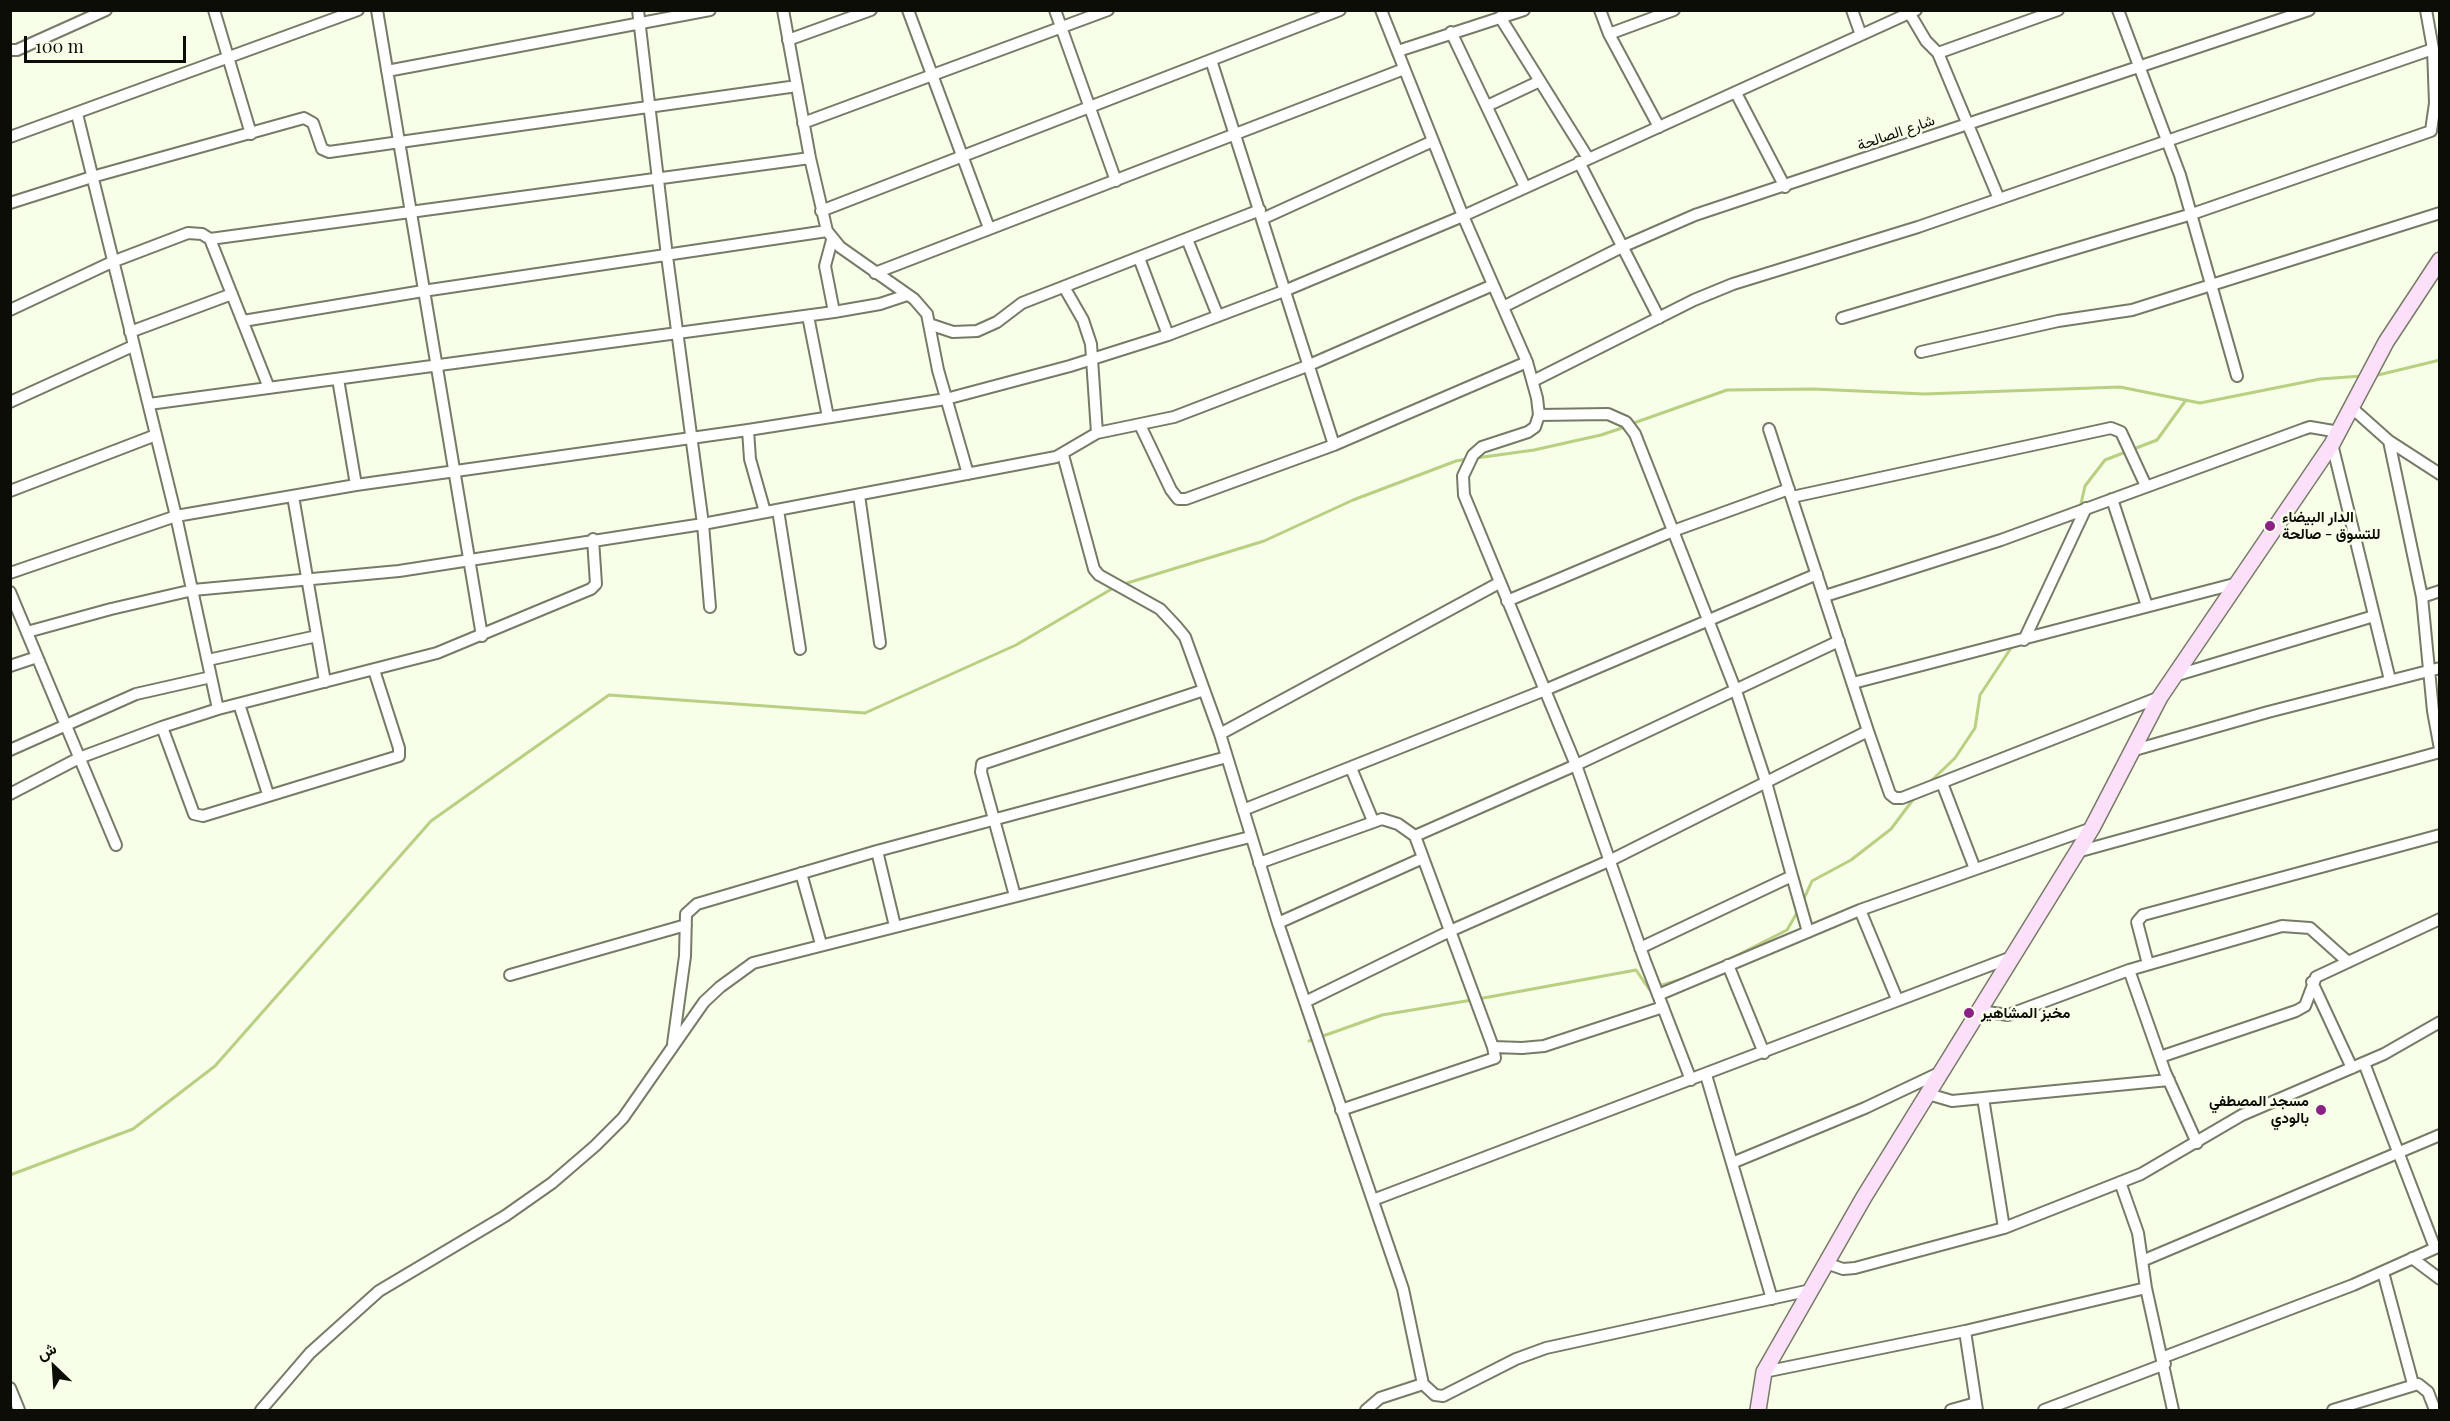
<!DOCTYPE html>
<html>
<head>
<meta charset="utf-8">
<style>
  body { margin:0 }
  #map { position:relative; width:2450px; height:1421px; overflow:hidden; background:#f7ffe8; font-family:"Playfair Display",Vazirmatn,serif }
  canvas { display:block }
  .frame { position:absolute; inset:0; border:12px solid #0b0d06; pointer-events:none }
  .north { position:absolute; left:24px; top:1337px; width:60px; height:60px; -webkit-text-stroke:4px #f7ffe8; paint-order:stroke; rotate:335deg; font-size:16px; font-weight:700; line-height:24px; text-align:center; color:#0b0d06 }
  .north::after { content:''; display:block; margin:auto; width:21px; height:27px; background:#0b0d06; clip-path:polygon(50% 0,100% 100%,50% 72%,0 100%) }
  .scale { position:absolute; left:24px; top:36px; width:162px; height:27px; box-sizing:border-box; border:3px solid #0b0d06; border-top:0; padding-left:8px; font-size:18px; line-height:21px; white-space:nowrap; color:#0b0d06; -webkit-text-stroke:4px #f7ffe8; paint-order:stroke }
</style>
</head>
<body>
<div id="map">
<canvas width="2450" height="1421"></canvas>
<div class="frame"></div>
<div class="north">ش</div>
<div class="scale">100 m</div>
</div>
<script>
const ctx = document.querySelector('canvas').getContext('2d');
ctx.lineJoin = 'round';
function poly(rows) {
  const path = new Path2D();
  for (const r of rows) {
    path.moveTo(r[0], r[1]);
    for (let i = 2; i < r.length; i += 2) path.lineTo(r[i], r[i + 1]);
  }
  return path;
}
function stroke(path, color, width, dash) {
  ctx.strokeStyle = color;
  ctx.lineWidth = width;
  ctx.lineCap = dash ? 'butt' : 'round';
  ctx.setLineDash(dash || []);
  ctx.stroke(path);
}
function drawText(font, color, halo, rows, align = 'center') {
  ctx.font = font + ' "Playfair Display",Vazirmatn,serif';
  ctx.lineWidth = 5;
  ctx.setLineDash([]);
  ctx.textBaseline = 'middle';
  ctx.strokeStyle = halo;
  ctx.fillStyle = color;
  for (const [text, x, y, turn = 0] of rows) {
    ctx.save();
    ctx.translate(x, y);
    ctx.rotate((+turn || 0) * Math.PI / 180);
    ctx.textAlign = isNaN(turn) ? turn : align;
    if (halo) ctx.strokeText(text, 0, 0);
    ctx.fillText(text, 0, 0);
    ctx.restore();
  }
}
const stream = poly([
  [2374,376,2440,360],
  [1631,424,1727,390,1814,389,1924,394,2120,387,2200,403,2320,379,2362,376],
  [1476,458,1534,450,1601,435,1625,427],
  [2080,508,2085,486,2105,460,2157,440,2186,400],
  [1124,584,1264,541,1353,500,1456,461,1467,459],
  [1930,782,1955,758,1975,728,1980,695,2013,645],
  [1802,903,1812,881,1851,860,1891,829,1915,797],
  [1732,958,1787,930,1798,911],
  [1478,999,1636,970,1649,989,1682,979],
  [1309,1041,1382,1015,1472,1000],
  [10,1175,133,1129,215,1066,431,821,609,695,865,713,1016,645,1115,587]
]);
const street = poly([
  [214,10,251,134],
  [377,10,482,636],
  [638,10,667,256,703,524,710,607],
  [783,10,810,158,827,231,840,247,914,299,927,314,938,370,968,474],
  [908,10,989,228],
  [1055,10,1116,181],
  [1381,10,1463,216,1527,362,1537,398,1539,415,1535,427,1528,432,1482,447,1473,455,1463,476,1464,495,1576,765,1645,961,1691,1080],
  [1600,10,1609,34,1659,127],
  [1852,10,1861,35],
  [2118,10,2180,175,2237,376],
  [1910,14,1926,41,1938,53],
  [1500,17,1588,158],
  [1451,32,1525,187],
  [1609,34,1674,10],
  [788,40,871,10],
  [10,50,17,50,106,10],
  [1398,51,1524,10],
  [1211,60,1334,445],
  [387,71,710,10],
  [1736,93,1785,187],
  [1487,106,1540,81],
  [77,114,176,516,218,709],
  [803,123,1108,10],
  [10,137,358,10],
  [1579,162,1659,318],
  [1999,199,1938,53,2058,10],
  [10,203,92,177,304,118,313,123,322,149,329,152,797,86],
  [821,211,1340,10],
  [1262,219,1433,141],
  [210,239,269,388],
  [1187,239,1218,316],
  [832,240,825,266,834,312],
  [1139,258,1168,335],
  [875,273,1404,69],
  [1064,287,1083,320,1091,344,1097,433],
  [1503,307,1624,246,1695,215,2309,10],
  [10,310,112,262,188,233,202,234,210,239,810,158],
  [808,316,828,417],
  [1842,318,2192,214,2431,131,2435,103,2433,49,2426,10],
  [243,321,423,291,827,231],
  [929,324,953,332,977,331,997,322,1022,303,1260,210],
  [130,332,232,294],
  [1921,352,2058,321,2132,310,2440,213],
  [338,379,356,485],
  [1533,381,1694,300,1733,284,1918,227,2433,49],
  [10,402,133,346],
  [149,404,834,312,880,304,907,295],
  [2352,408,2389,441,2440,474],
  [1539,415,1608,414,1626,422,1635,434,1736,691,1766,782,1792,876,1640,948],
  [1140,425,1171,490,1178,499,1186,499,1334,445,1527,362],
  [1769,429,1868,731,1890,794,1895,798,1902,798,2160,697],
  [748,430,750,459,765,512],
  [2389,441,2422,597,2433,711,2440,749],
  [2332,444,2390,680],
  [1063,455,1094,569,1099,575,1160,609,1176,626,1185,637,1220,734],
  [10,491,156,435],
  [859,495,880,643],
  [293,496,325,682],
  [1792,497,2111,428,2121,432,2146,486],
  [2112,499,2147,606],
  [778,510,800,649],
  [10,573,176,516,356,485,748,430,946,399,1070,366,1168,335,1284,291,1463,216,1916,10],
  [1499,583,1220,734,1278,923,1403,1289,1423,1384,1435,1395,1443,1396,1516,1359,1546,1348,1811,1290],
  [10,592,116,845],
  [1825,596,2001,540,2304,429,2310,427,2339,432],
  [2422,597,2440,591],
  [1507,601,1673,531,1789,489],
  [27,632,111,609,193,590,399,571,703,524,1056,457,1097,433,1174,417,1307,366,1493,285],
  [2024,640,2086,508],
  [208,660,317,636],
  [10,666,37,657],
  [2174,676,2374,616],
  [1853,683,2238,583],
  [239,704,268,794],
  [162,727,194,814,203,816,399,756,399,748,374,670],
  [10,750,136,694,211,677],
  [2131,751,2268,712,2440,668],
  [1351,768,1373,821],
  [1942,783,1975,869],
  [10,794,79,758,162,727,218,709,437,653,591,589,596,584,593,539],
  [1243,810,1545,690,1817,574],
  [877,851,895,926],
  [2077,852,2440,752],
  [1259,863,1382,819,1398,824,1415,836],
  [801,873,821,944],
  [1792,876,1808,932],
  [1015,896,981,772,982,764,1204,690],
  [1860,910,1897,999],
  [1278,923,1423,858],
  [2148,964,2137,922,2143,915,2440,835],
  [1728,965,1764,1053],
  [2129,970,2165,1072,2197,1143],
  [510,975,686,925],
  [2312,982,2352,1068],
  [1658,995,1860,910,2092,828],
  [1307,1001,1450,931,1611,860,1868,731],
  [1980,1011,2008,1015,2129,970,2282,926,2310,928,2348,962],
  [673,1044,685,956,686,914,697,904,877,851,1227,757],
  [1493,1047,1522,1048,1544,1046,1663,1007],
  [2160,1057,2296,1011,2305,1006,2316,977,2440,919],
  [2364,1063,2435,1248],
  [1706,1075,1772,1299],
  [1928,1094,1952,1101,2169,1080],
  [1983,1098,2004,1228],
  [1341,1110,1495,1058,1493,1047,1415,836,1576,765,1839,641],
  [1732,1163,1865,1108,1941,1072],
  [2120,1182,2138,1233,2146,1288],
  [1373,1200,2012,957],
  [2412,1258,2440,1279],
  [2142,1261,2440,1135],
  [1826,1263,1843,1269,1855,1268,2004,1228,2141,1174,2242,1115,2384,1054,2440,1022],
  [2383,1272,2413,1384],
  [1965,1331,1977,1410],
  [2164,1357,2353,1285,2440,1246],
  [1764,1372,1965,1331,2146,1288,2173,1410],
  [10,1388,19,1410],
  [261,1410,310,1353,379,1291,505,1216,552,1183,595,1146,623,1118,704,1002,720,987,753,963,1250,837],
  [1366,1410,1380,1398,1423,1384],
  [1951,1410,1976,1403],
  [2044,1410,2165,1364],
  [2333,1410,2418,1384,2428,1392,2435,1410]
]);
const secondary = poly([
  [1758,1410,1764,1372,1864,1197,2092,828,2160,697,2332,444,2386,342,2440,260]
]);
const markers = [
  [2270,526,6,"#8b2085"],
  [1969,1013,6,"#8b2085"],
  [2321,1110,6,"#8b2085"]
];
const streetNames = [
  ["شارع الصالحة",1896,133,-19]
];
const poiNames = [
  ["الدار البيضاء",2282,517],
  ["للتسوق - صالحة",2282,534],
  ["مخبز المشاهير",1981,1013],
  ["مسجد المصطفي",2309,1101,"right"],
  ["بالودي",2309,1118,"right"]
];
stroke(stream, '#b9cf82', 3);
stroke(street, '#757b67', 14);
stroke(secondary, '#757b67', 18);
stroke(street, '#fff', 10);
stroke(secondary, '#fcdff9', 15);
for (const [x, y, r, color] of markers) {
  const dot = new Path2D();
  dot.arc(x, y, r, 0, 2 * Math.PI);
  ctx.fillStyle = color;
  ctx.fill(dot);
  stroke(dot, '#f7ffe8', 2);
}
drawText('15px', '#0b0d06', '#f7ffe8', streetNames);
drawText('bold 15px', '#0b0d06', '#f7ffe8', poiNames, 'left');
</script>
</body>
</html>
